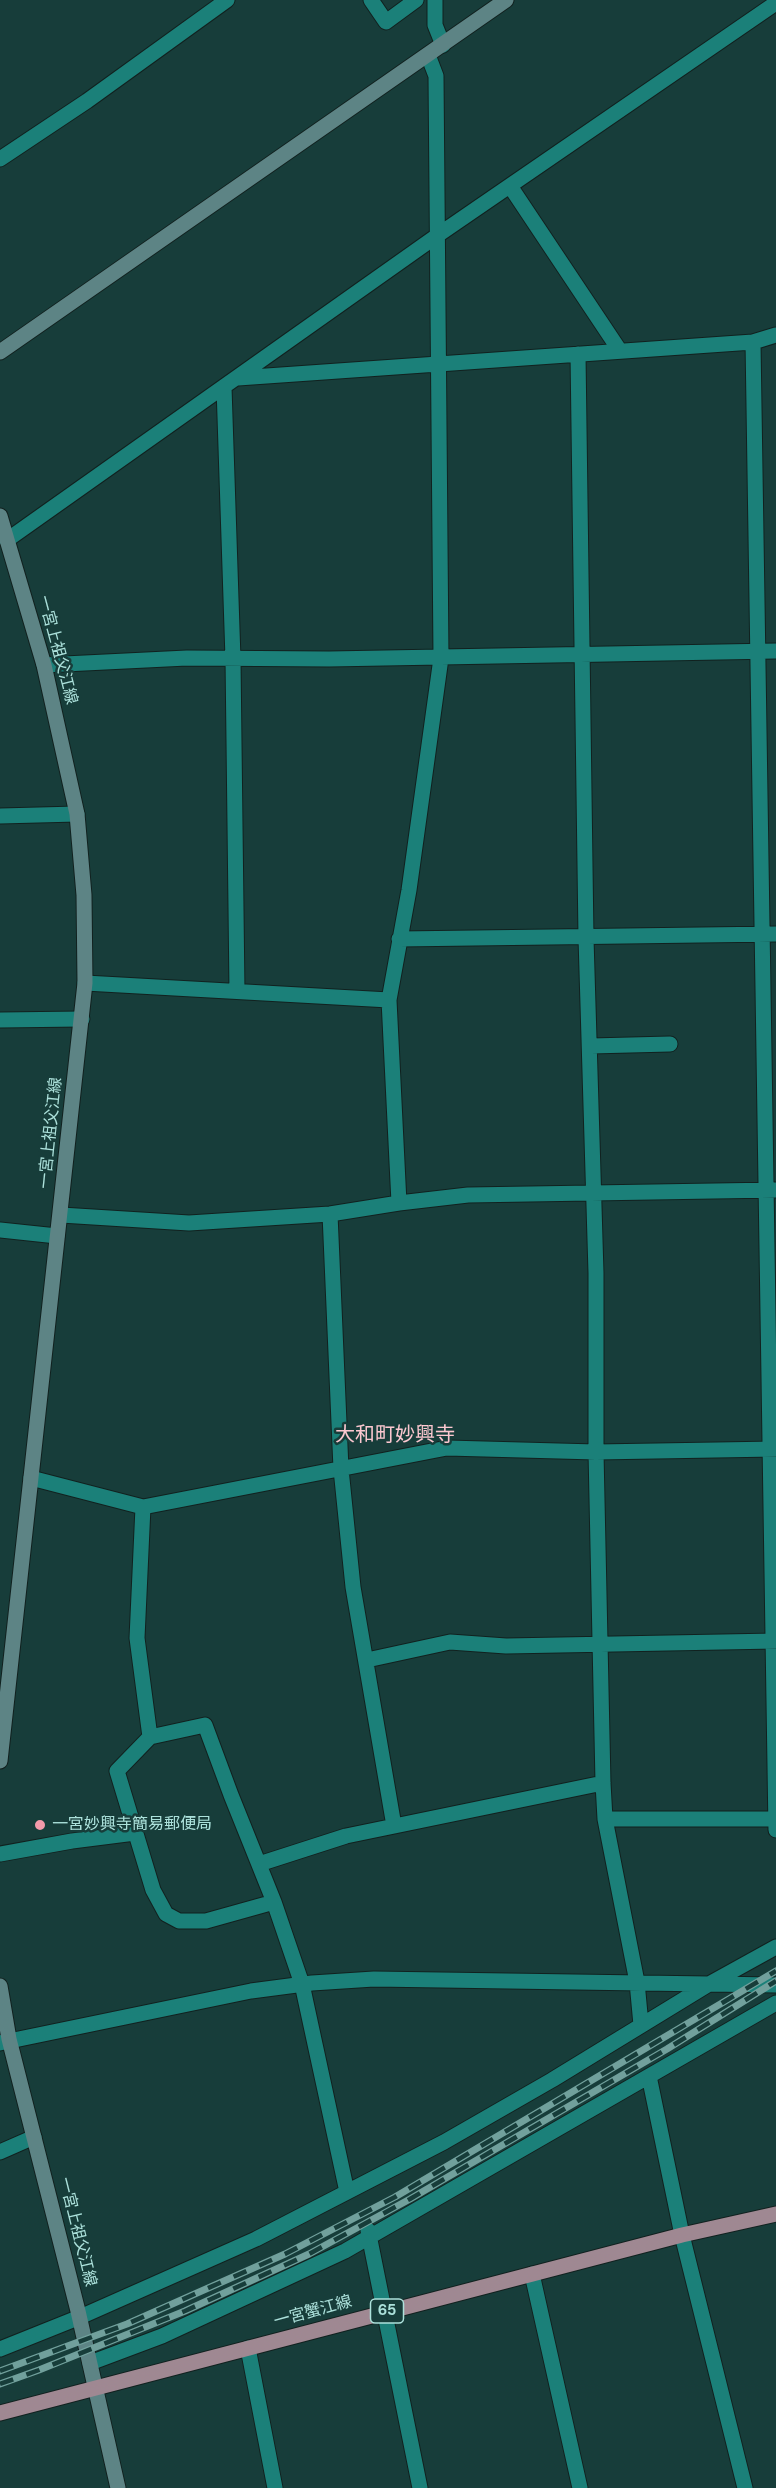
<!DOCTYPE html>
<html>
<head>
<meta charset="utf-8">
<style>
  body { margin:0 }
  canvas { display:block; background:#173d3a }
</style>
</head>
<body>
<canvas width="776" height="2488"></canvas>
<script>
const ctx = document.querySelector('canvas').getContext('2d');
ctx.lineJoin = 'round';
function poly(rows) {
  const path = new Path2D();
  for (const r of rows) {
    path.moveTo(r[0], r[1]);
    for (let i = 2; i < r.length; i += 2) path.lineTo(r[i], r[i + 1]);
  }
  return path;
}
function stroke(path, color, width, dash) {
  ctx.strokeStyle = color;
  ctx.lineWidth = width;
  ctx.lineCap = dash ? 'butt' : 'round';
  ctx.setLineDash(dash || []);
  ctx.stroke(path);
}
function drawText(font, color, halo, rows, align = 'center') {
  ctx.font = font + ' "DM Sans","Noto Sans JP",sans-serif';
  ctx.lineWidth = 5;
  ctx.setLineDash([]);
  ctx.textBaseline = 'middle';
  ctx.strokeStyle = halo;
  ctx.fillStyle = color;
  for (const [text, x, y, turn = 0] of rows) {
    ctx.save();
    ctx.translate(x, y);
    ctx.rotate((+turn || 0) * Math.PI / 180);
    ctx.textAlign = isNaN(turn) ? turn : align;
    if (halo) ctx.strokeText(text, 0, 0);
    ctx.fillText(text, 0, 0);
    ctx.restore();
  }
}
const street = poly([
  [371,0,386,22,416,0],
  [435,0,435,25,443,45],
  [428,55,436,76,441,658,409,890,389,1000,399,1203,468,1195,776,1190],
  [0,159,87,101,227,0],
  [510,186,620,351],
  [753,342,776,1830],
  [578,354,586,938,596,1273,596,1452,603,1783,605,1819,637,1982,641,2025],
  [238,378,753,342,776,335],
  [224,387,233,659,237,991],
  [7,540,438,235,776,3],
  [44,665,187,658,329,659,776,651],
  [0,816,77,814],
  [399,939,776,934],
  [85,983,389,1000],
  [0,1020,82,1019],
  [591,1046,670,1044],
  [330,1214,341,1469,353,1587,394,1826],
  [61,1215,189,1223,330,1214,399,1203],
  [0,1230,57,1236],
  [31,1478,143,1507,447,1448,596,1452,776,1449],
  [143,1507,137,1638,150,1737,117,1771,153,1890,166,1914,179,1921,206,1921,274,1902],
  [367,1660,450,1642,506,1646,776,1641],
  [150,1737,205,1725,231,1795,274,1902,302,1984,347,2192],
  [605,1819,776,1819],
  [0,1854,72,1841,135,1833],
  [259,1864,346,1836,603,1783],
  [0,2043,251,1991,312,1983,374,1979,776,1985],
  [649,2076,682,2235,745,2488],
  [0,2152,34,2137],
  [368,2230,420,2488],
  [532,2274,580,2488],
  [248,2348,275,2488],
  [0,2349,80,2317,256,2239,444,2142,552,2080,709,1984,776,1947],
  [90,2363,162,2336,345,2251,776,2003]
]);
const secondary = poly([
  [0,352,506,0],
  [0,516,44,665,77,814,84,895,85,983,0,1761],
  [0,1986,9,2039,78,2311,118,2488]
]);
const primary = poly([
  [0,2413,682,2235,776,2214]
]);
const rail = poly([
  [0,2371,127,2324,285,2254,395,2197,776,1971],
  [0,2384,39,2370,185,2311,309,2254,410,2199,667,2049,776,1981]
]);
const markers = [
  [40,1825,6,"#f39aaa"]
];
const shields = [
  [387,2311,33]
];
const shieldNames = [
  ["65",387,2311]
];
const streetNames = [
  ["一宮上祖父江線",57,650,75],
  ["一宮上祖父江線",51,1133,-84],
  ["一宮上祖父江線",77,2232,76],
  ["一宮蟹江線",313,2312,-15]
];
const poiNames = [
  ["一宮妙興寺簡易郵便局",52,1825]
];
const quarterNames = [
  ["大和町妙興寺",395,1436]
];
stroke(street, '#11211f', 17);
stroke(secondary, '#11211f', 17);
stroke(primary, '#11211f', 17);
stroke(street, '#1b8079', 15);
stroke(secondary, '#5d8485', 15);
stroke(primary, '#9f8892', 15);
stroke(rail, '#71a09c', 7);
stroke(rail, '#173d3a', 4.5, [14]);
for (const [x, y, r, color] of markers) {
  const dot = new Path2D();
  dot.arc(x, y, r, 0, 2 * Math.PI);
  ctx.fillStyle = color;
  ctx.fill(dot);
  stroke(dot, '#173d3a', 2);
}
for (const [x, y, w] of shields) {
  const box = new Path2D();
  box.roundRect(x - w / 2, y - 12, w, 24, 4.5);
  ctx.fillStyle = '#173d3a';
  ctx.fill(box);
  stroke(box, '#ace1db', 1.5);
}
drawText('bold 15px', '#ace1db', null, shieldNames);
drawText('16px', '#ace1db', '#173d3a', streetNames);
drawText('16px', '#ace1db', '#173d3a', poiNames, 'left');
drawText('20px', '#fcc8d0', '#173d3a', quarterNames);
</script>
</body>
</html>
